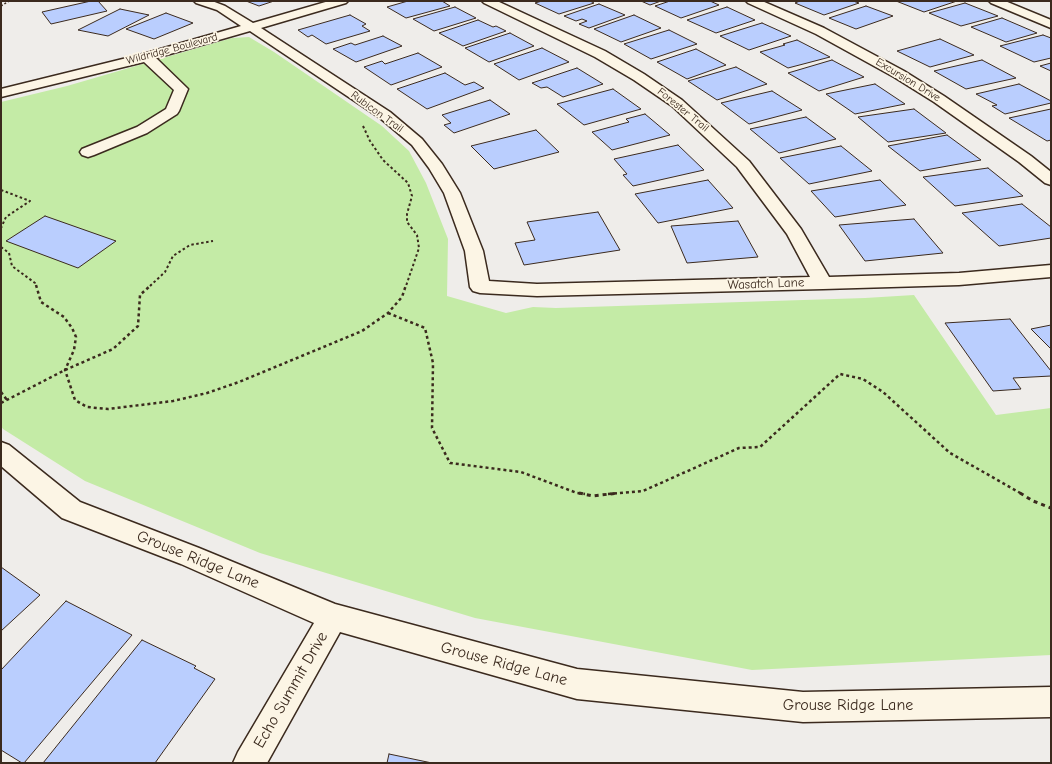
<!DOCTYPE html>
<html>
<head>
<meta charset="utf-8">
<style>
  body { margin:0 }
  #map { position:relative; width:1052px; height:764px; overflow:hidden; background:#efedea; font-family:"Comic Neue",sans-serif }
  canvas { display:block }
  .frame { position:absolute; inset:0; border:2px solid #3b2a1e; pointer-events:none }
</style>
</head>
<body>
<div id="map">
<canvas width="1052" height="764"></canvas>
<div class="frame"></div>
</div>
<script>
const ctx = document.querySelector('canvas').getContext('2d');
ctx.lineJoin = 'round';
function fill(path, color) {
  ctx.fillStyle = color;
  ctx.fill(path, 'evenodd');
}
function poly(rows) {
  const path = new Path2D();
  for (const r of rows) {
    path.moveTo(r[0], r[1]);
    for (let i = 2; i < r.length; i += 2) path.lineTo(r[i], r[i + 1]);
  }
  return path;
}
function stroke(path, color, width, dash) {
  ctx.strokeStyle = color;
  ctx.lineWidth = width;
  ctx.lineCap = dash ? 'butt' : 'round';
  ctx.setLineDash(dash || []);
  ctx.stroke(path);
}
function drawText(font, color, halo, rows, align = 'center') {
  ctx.font = font + ' "Comic Neue",sans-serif';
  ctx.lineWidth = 3.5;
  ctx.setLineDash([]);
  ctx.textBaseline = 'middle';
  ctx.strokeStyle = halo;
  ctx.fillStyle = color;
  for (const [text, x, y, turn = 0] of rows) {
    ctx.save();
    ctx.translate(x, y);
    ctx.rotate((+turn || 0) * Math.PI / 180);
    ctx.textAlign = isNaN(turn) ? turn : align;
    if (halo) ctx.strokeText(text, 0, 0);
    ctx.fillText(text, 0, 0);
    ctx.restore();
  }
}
const green = poly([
  [249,37,274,52,382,126,409,151,426,183,448,239,447,296,506,313,533,307,556,308,865,298,914,295,996,415,1051,408,1051,655,752,670,475,618,260,553,85,481,3,429,1,426,1,102,67,86,232,38]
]);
const building = poly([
  [91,1,98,1,107,11,51,24,42,12,91,1],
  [246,1,274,1,259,6,246,1],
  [408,1,442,1,450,6,406,18,387,7,408,1],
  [542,1,590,1,594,3,559,14,535,3,542,1],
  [641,1,661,1,650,5,641,1],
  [670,1,710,1,719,5,681,18,655,6,670,1],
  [800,1,853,1,859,3,824,15,795,3,800,1],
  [896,1,957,1,924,12,896,1],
  [965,3,998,16,961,26,929,13,965,3],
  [599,4,625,15,589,28,579,24,587,21,582,19,576,21,564,16,599,4],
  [866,6,893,16,856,29,829,18,866,6],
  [455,7,476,18,434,31,413,19,455,7],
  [727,7,755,20,716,33,687,20,727,7],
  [120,9,149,15,108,36,78,30,120,9],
  [166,13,193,23,154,39,126,29,166,13],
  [350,15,366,24,362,26,370,31,326,44,312,35,308,37,298,30,350,15],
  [634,15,661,28,621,42,594,29,634,15],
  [1002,18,1037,33,1006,42,971,27,1002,18],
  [478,20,493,27,496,26,506,31,463,46,439,33,478,20],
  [762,23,791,36,749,50,720,36,762,23],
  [669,30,697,44,651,59,624,44,669,30],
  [510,33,534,46,489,62,465,48,510,33],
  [1043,35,1051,38,1051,58,1034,62,1000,46,1043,35],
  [383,36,402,46,356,62,333,49,351,43,355,45,383,36],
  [940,39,974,55,930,67,897,51,940,39],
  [797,40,830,57,788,68,760,52,785,45,783,44,797,40],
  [542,48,569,62,519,80,494,64,542,48],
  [696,49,726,65,687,79,657,62,696,49],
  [418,53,442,67,391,85,364,67,382,61,385,64,418,53],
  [832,60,864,77,819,91,788,73,832,60],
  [982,60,1016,78,966,89,934,71,982,60],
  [1051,63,1051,71,1040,66,1051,63],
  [736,67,767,84,717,100,688,81,736,67],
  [577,68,603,84,563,97,547,87,541,88,532,83,577,68],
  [445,73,465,85,474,82,484,88,427,109,397,89,445,73],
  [875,84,905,104,855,114,826,94,875,84],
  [1019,84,1051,101,1051,103,1005,114,992,106,997,105,976,94,1019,84],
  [613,89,641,109,584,125,557,104,613,89],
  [772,91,802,110,749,124,721,103,772,91],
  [490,100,510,114,454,133,444,125,451,123,442,115,490,100],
  [914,109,946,133,888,142,858,117,914,109],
  [1051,109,1051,140,1047,141,1009,118,1051,109],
  [645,114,670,135,612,150,592,132,629,122,626,119,645,114],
  [806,117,836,139,779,153,750,129,806,117],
  [536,130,559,152,494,169,471,146,536,130],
  [947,135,981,160,920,171,888,146,947,135],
  [678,145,704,170,633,186,623,175,627,174,614,159,678,145],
  [841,146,872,171,809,184,780,158,841,146],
  [988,168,1023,196,955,206,923,177,988,168],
  [708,180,733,208,658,223,635,194,708,180],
  [880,180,906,205,835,217,811,191,880,180],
  [1022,204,1051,227,1051,238,999,246,962,213,1022,204],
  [598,212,620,250,524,265,515,243,535,240,527,222,598,212],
  [45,216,116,241,78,268,6,241,45,216],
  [914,219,943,253,865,261,839,225,914,219],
  [738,221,758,257,687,263,671,226,738,221],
  [1010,319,1051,371,1051,376,1013,378,1021,389,993,391,945,323,1010,319],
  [1051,325,1051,349,1031,329,1051,325],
  [1,567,40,595,1,631,1,567],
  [66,601,132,635,24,763,22,763,1,750,1,670,66,601],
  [142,640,196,666,194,668,215,679,155,763,43,763,142,640],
  [389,754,432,763,387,763,389,754]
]);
const pathFar3 = poly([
  [1,6,9,1]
]);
const pathFar2 = poly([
  [363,126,370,141,383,160,408,183,412,196,407,214,407,222,417,235,419,248,406,286],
  [1,190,30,201,6,217,1,228],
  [1,247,9,253,12,266,35,283,36,286],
  [150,286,165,272,173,256,190,245,213,241]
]);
const pathFar1 = poly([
  [36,285,41,302,64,317,72,328,76,337,74,350,65,370,75,400,87,407,108,409,173,401,207,393,239,382,362,331,388,313,402,297,406,285],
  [388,313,425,328,433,363,432,428,450,463,521,472,577,493,585,494],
  [1,392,7,400],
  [1,403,65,370,113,349,138,326,140,295,151,285],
  [608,494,643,491,739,448,760,447,840,374,863,379,883,392,950,453,1022,494]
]);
const path = poly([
  [579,493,593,496,618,493],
  [1020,493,1033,501,1051,508]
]);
const minor = poly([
  [194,1,212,1,225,6,253,23,329,1,348,1,346,3,261,28,390,112,422,139,442,164,460,193,483,251,489,281,537,284,810,277,787,234,737,167,672,106,634,80,595,57,484,3,482,1,497,1,605,51,644,74,682,100,749,161,801,229,829,277,959,273,1051,265,1051,277,959,285,823,289,537,296,480,293,473,291,470,287,465,251,444,193,429,168,412,145,380,118,250,31,156,58,188,89,179,111,177,114,147,133,94,155,88,157,82,155,80,152,82,149,137,127,166,109,174,90,144,62,1,97,1,89,143,54,241,26,217,10,196,3,194,1],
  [746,1,762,1,824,28,904,71,944,96,1031,156,1051,172,1051,185,1045,183,1019,162,934,102,894,77,816,34,748,3,746,1],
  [989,1,1005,1,1051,20,1051,28,991,3,989,1],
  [1,442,9,445,80,502,199,548,335,604,577,669,803,692,1051,687,1051,717,803,722,577,699,340,632,267,763,233,763,238,752,314,623,181,564,62,518,1,466,1,442]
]);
const farStreetnames = [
  ["Wildridge Boulevard",172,49,-15],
  ["Excursion Drive",908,80,31],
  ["Forester Trail",683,110,39],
  ["Rubicon Trail",377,112,36]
];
const streetNames = [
  ["Wasatch Lane",766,284,-2]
];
const nearStreetnames = [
  ["Grouse Ridge Lane",198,560,22],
  ["Grouse Ridge Lane",504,664,15],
  ["Echo Summit Drive",291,690,-60],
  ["Grouse Ridge Lane",848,705]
];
fill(green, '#c4eba6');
fill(building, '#bacefe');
stroke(building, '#3b2a1e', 1);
stroke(minor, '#3b2a1e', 3);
stroke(pathFar3, '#3b2a1e', 1.5, [2, 2]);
stroke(pathFar2, '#3b2a1e', 2, [2.5, 2.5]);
stroke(pathFar1, '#3b2a1e', 2.5, [3, 3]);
stroke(path, '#3b2a1e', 3, [4, 4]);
fill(minor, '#fcf5e5');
drawText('11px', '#3b2a1e', '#fcf5e5', farStreetnames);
drawText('13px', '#3b2a1e', '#fcf5e5', streetNames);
drawText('16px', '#3b2a1e', '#fcf5e5', nearStreetnames);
</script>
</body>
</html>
